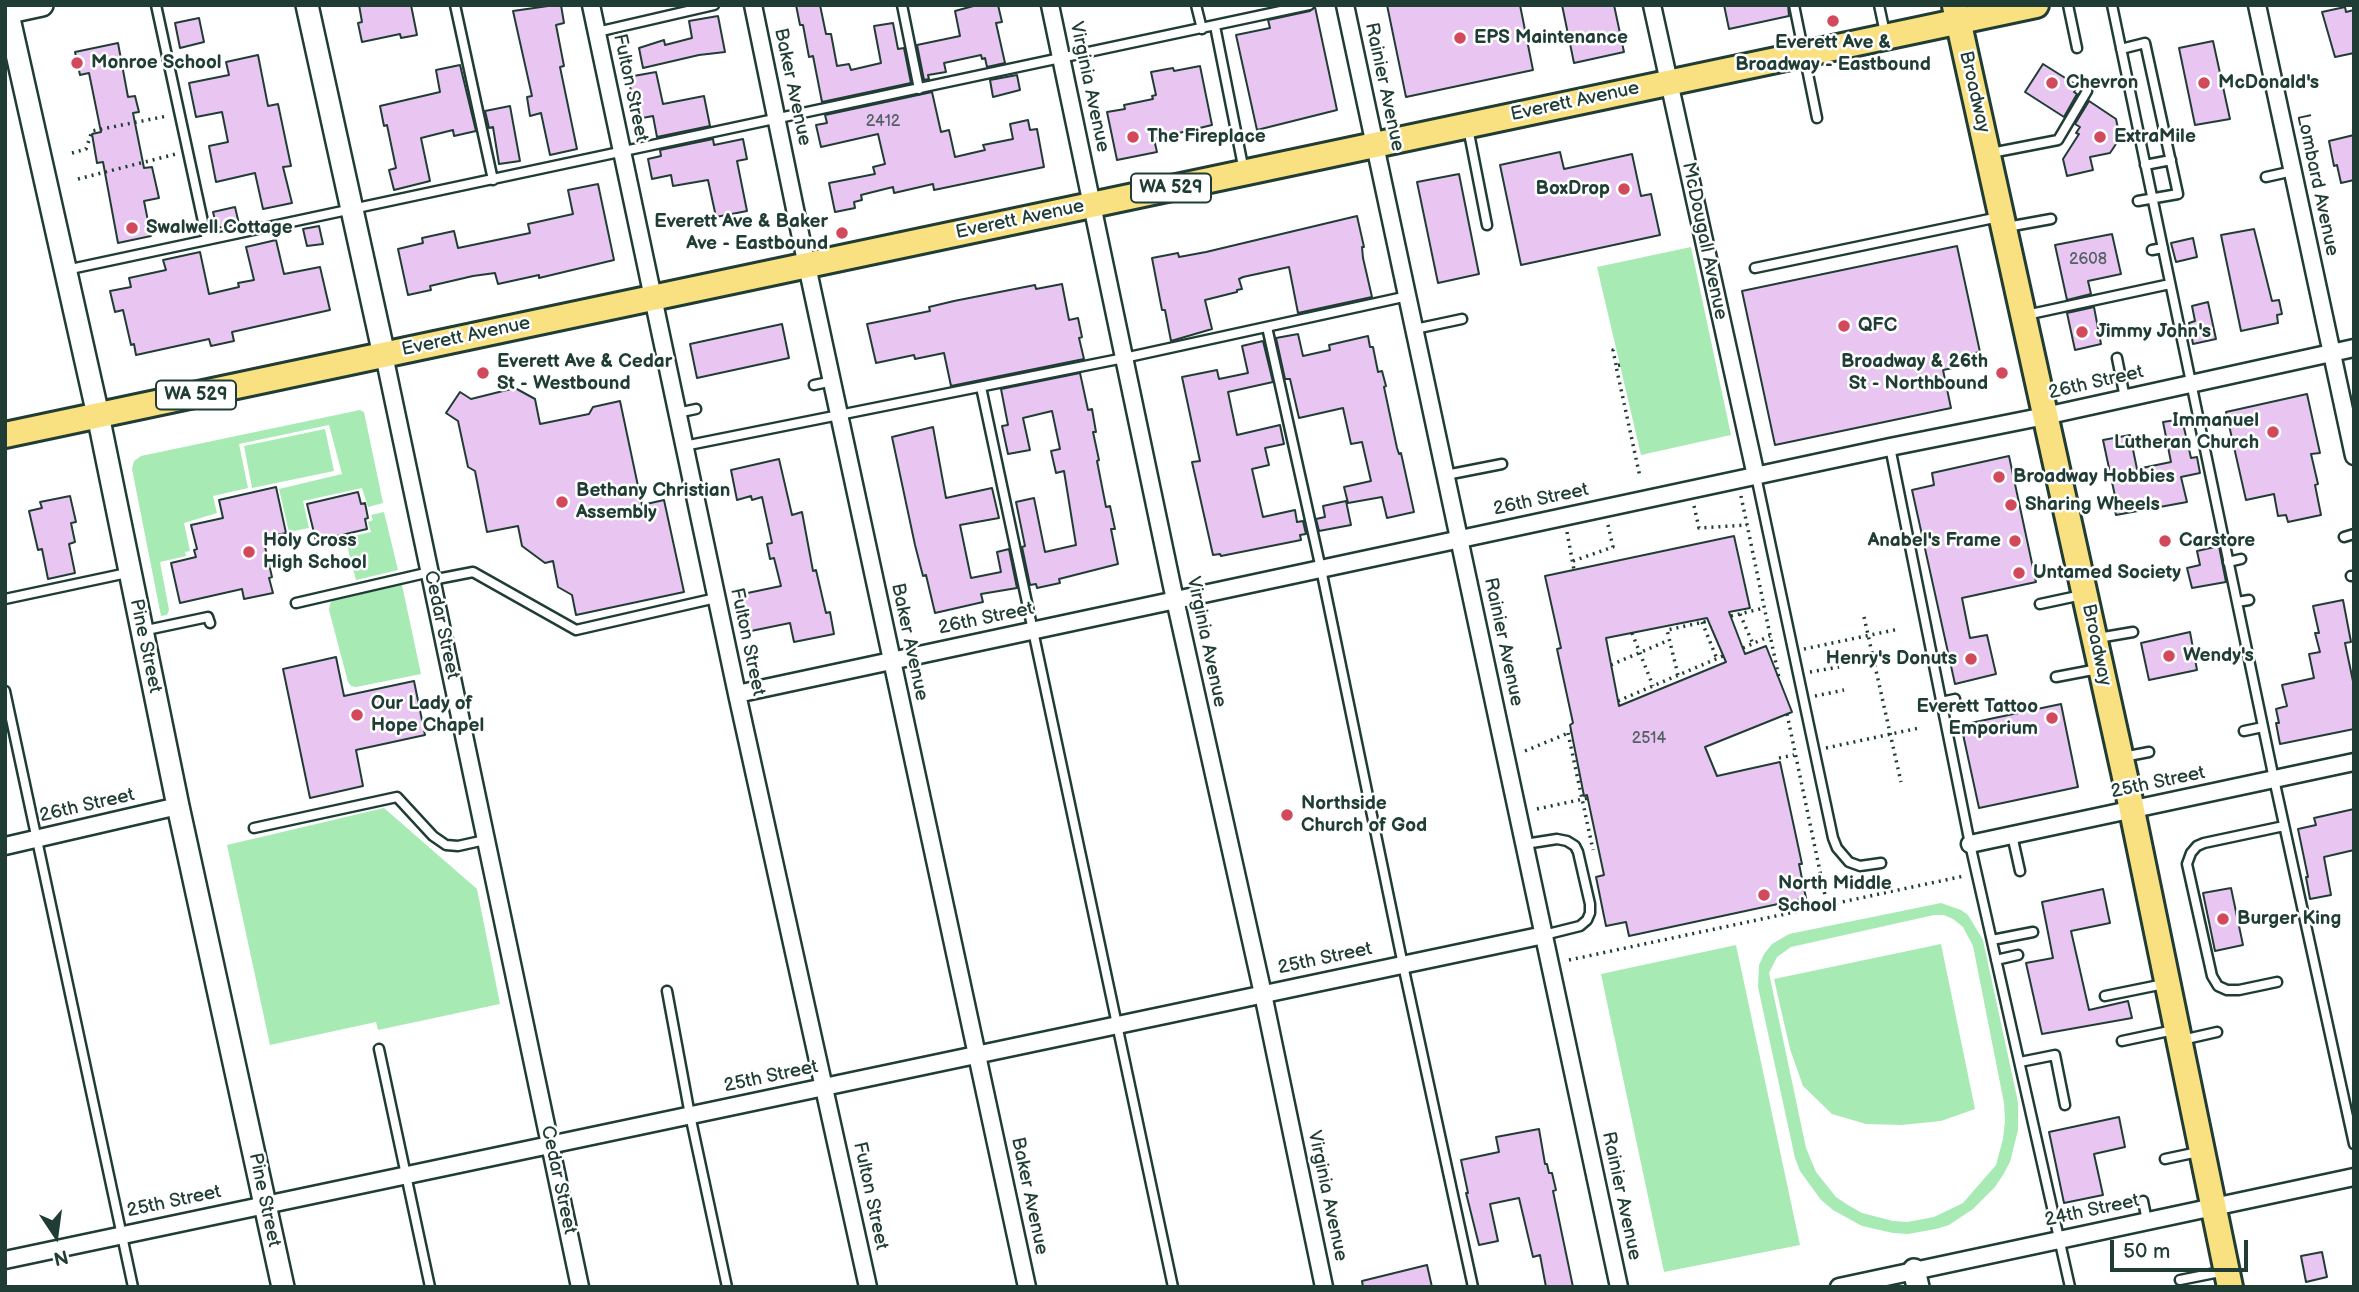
<!DOCTYPE html>
<html>
<head>
<meta charset="utf-8">
<style>
  body { margin:0 }
  #map { position:relative; width:2359px; height:1292px; overflow:hidden; background:#fff; font-family:"Balsamiq Sans",sans-serif }
  canvas { display:block }
  .frame { position:absolute; inset:0; border:7px solid #1f3d34; pointer-events:none }
  .north { position:absolute; left:21px; top:1201px; width:70px; height:70px; -webkit-text-stroke:5px #fff; paint-order:stroke; rotate:167deg; font-size:19px; font-weight:700; line-height:28px; text-align:center; color:#1f3d34 }
  .north::after { content:''; display:block; margin:auto; width:24px; height:32px; background:#1f3d34; clip-path:polygon(50% 0,100% 100%,50% 72%,0 100%) }
  .scale { position:absolute; left:2110px; top:1240px; width:138px; height:32px; box-sizing:border-box; border:4px solid #1f3d34; border-top:0; padding-left:9px; font-size:21px; line-height:24px; white-space:nowrap; color:#1f3d34; -webkit-text-stroke:5px #fff; paint-order:stroke }
</style>
</head>
<body>
<div id="map">
<canvas width="2359" height="1292"></canvas>
<div class="frame"></div>
<div class="north">N</div>
<div class="scale">50 m</div>
</div>
<script>
const ctx = document.querySelector('canvas').getContext('2d');
ctx.lineJoin = 'round';
function fill(path, color) {
  ctx.fillStyle = color;
  ctx.fill(path, 'evenodd');
}
function poly(rows) {
  const path = new Path2D();
  for (const r of rows) {
    path.moveTo(r[0], r[1]);
    for (let i = 2; i < r.length; i += 2) path.lineTo(r[i], r[i + 1]);
  }
  return path;
}
function stroke(path, color, width, dash) {
  ctx.strokeStyle = color;
  ctx.lineWidth = width;
  ctx.lineCap = dash ? 'butt' : 'round';
  ctx.setLineDash(dash || []);
  ctx.stroke(path);
}
function drawText(font, color, halo, rows, align = 'center') {
  ctx.font = font + ' "Balsamiq Sans",sans-serif';
  ctx.lineWidth = 5;
  ctx.setLineDash([]);
  ctx.textBaseline = 'middle';
  ctx.strokeStyle = halo;
  ctx.fillStyle = color;
  for (const [text, x, y, turn = 0] of rows) {
    ctx.save();
    ctx.translate(x, y);
    ctx.rotate((+turn || 0) * Math.PI / 180);
    ctx.textAlign = isNaN(turn) ? turn : align;
    if (halo) ctx.strokeText(text, 0, 0);
    ctx.fillText(text, 0, 0);
    ctx.restore();
  }
}
const green = poly([
  [1691,247,1731,435,1641,455,1597,267],
  [360,410,364,412,383,503,368,507,362,488,303,501,309,528,289,532,279,489,342,474,329,425,239,444,248,488,213,496,217,513,184,523,190,551,185,552,186,556,160,562,169,610,167,615,161,616,132,469,134,461,141,456],
  [325,429,334,471,252,488,244,446],
  [384,512,398,570,356,580,345,538,371,532,368,522,373,520,371,515],
  [402,585,421,674,356,687,351,686,348,682,329,610,330,604,332,601],
  [384,808,477,889,500,1004,378,1030,376,1022,270,1045,227,845],
  [1941,903,1961,910,1968,915,1983,940,2018,1102,2018,1130,2010,1162,2003,1175,1995,1187,1973,1209,1949,1225,1936,1229,1908,1234,1893,1233,1862,1226,1833,1210,1821,1200,1800,1171,1795,1158,1758,987,1759,965,1764,954,1772,944,1789,934],
  [1934,915,1944,915,1953,919,1963,927,1973,946,2004,1103,2005,1121,2003,1139,1996,1165,1963,1203,1934,1217,1907,1222,1893,1221,1862,1213,1848,1205,1836,1197,1816,1172,1806,1148,1769,973,1777,957,1791,947],
  [1941,944,1975,1109,1941,1121,1902,1125,1866,1124,1832,1114,1803,1086,1790,1049,1774,979],
  [1736,945,1800,1245,1664,1272,1601,974]
]);
const building = poly([
  [359,5,411,5,417,35,401,38,400,34,362,42,358,23,362,22,359,5],
  [555,5,561,5,564,23,556,25,564,66,560,67,577,149,550,155,541,113,530,116,527,97,532,96,513,11,555,5],
  [796,5,820,5,826,34,831,34,837,66,849,64,851,70,881,63,874,26,893,23,898,49,904,48,911,83,822,102,813,56,809,57,803,25,800,25,796,5],
  [977,5,998,5,1002,22,996,23,1005,63,987,67,985,58,982,59,981,55,944,63,946,72,928,75,929,79,924,80,917,45,960,36,955,11,977,5],
  [1387,5,1520,5,1533,70,1406,97,1387,5],
  [1562,5,1614,5,1624,52,1574,63,1562,5],
  [1724,5,1788,5,1789,16,1729,29,1724,5],
  [1315,7,1337,110,1257,130,1236,35,1270,28,1268,20,1310,11,1315,7],
  [2345,7,2346,12,2354,10,2354,53,2335,57,2322,12,2345,7],
  [718,16,725,52,699,55,643,68,639,48,664,40,665,45,692,38,689,21,718,16],
  [199,18,204,42,180,48,175,23,199,18],
  [2213,41,2230,119,2195,125,2179,48,2213,41],
  [118,43,128,97,135,96,139,112,133,113,144,168,152,167,159,198,144,201,151,236,118,243,103,162,97,163,92,134,101,132,89,73,80,75,75,52,118,43],
  [258,55,268,106,278,104,291,166,283,167,292,203,263,209,255,173,216,182,209,146,228,142,222,112,196,117,189,83,229,75,226,62,258,55],
  [2043,64,2078,86,2074,92,2077,94,2064,117,2025,92,2043,64],
  [460,65,476,131,454,136,453,130,421,138,430,181,394,190,389,170,396,168,387,125,384,126,380,106,440,92,436,70,460,65],
  [1200,66,1212,125,1154,139,1157,152,1117,160,1107,112,1125,109,1124,105,1153,99,1152,96,1156,95,1151,72,1173,68,1174,71,1200,66],
  [656,72,663,104,704,96,710,126,657,137,653,116,637,119,628,77,656,72],
  [1017,75,1020,90,993,97,990,80,1017,75],
  [932,92,941,132,949,130,955,157,985,150,983,145,1013,139,1010,124,1028,120,1030,130,1037,129,1044,167,934,190,933,184,894,193,893,187,861,195,862,200,854,202,855,208,835,212,829,183,875,174,873,167,885,164,878,134,821,147,816,125,827,123,825,115,932,92],
  [2089,101,2116,119,2120,138,2110,153,2090,157,2093,170,2067,176,2063,159,2079,134,2076,133,2080,127,2075,124,2089,101],
  [510,106,520,161,499,164,493,127,489,128,485,111,510,106],
  [2354,135,2354,180,2341,183,2337,165,2334,166,2329,141,2354,135],
  [713,139,714,145,743,139,747,159,737,161,747,211,716,217,708,180,673,186,671,175,652,179,648,159,661,156,660,150,713,139],
  [1560,152,1564,169,1632,154,1641,196,1651,194,1660,235,1521,265,1500,165,1560,152],
  [1459,174,1479,274,1438,283,1417,182,1459,174],
  [598,184,614,260,539,278,539,275,498,284,495,273,473,276,430,286,431,290,408,295,398,249,423,243,422,238,454,231,458,248,530,233,528,224,573,214,568,190,598,184],
  [235,207,239,224,217,228,213,212,235,207],
  [1357,216,1364,247,1362,247,1363,258,1372,297,1298,313,1289,267,1243,277,1239,279,1242,289,1237,290,1237,292,1205,300,1212,329,1171,341,1165,310,1162,310,1152,258,1178,253,1179,257,1206,252,1357,216],
  [319,226,323,244,307,246,303,229,319,226],
  [2254,229,2272,301,2279,300,2282,314,2277,315,2278,323,2241,331,2221,235,2254,229],
  [2112,234,2121,274,2088,281,2091,294,2067,300,2055,245,2112,234],
  [2193,238,2197,257,2176,262,2171,243,2193,238],
  [276,240,284,274,320,267,330,310,232,332,234,341,211,346,209,339,136,355,134,344,131,345,123,310,115,312,110,291,131,287,129,278,166,270,163,260,200,252,209,294,239,287,238,283,254,280,246,247,276,240],
  [1957,246,1980,352,1965,355,1968,365,1943,370,1951,408,1775,445,1742,291,1957,246],
  [1062,284,1069,320,1078,318,1082,337,1079,338,1084,359,951,386,944,353,915,359,914,355,876,363,867,324,930,311,929,307,954,301,1035,285,1036,289,1062,284],
  [2208,302,2216,339,2193,344,2189,323,2195,321,2192,306,2208,302],
  [2094,307,2101,344,2075,350,2067,313,2094,307],
  [782,324,789,358,697,378,690,344,782,324],
  [1298,334,1303,356,1330,350,1329,345,1368,336,1370,347,1373,347,1378,372,1382,371,1386,386,1384,387,1397,448,1399,454,1401,453,1414,512,1387,518,1382,497,1348,503,1344,487,1371,481,1362,442,1351,444,1343,408,1299,418,1290,379,1285,379,1276,338,1298,334],
  [1263,341,1273,382,1228,392,1237,435,1280,425,1284,444,1265,448,1269,465,1252,469,1263,517,1295,510,1297,522,1303,521,1306,534,1300,535,1301,540,1221,556,1220,554,1213,555,1192,462,1200,461,1182,377,1217,370,1219,379,1248,373,1242,346,1263,341],
  [1080,373,1088,410,1092,409,1096,432,1093,432,1099,460,1097,461,1106,507,1110,506,1115,529,1111,529,1118,564,1059,579,1060,583,1037,588,1036,584,1030,585,1022,547,1025,546,1016,502,1034,498,1045,552,1076,545,1064,471,1056,473,1051,451,1060,449,1052,411,1023,418,1030,450,1008,454,1002,426,1008,425,1001,389,1080,373],
  [515,388,535,399,540,424,589,414,593,407,620,401,642,505,664,500,684,592,576,615,572,595,558,587,553,561,545,563,522,546,518,526,487,532,475,471,468,467,458,421,446,413,460,392,471,399,515,388],
  [2307,394,2320,453,2311,454,2318,484,2315,485,2321,515,2288,522,2286,515,2278,516,2274,494,2246,500,2226,412,2307,394],
  [2182,419,2191,458,2197,457,2200,473,2181,477,2187,502,2116,515,2112,497,2115,496,2103,440,2130,435,2137,469,2171,462,2163,422,2182,419],
  [933,427,946,498,992,488,999,518,960,525,971,578,1001,572,997,552,1009,549,1017,588,981,594,983,602,935,613,926,575,923,576,915,545,892,437,933,427],
  [2009,456,2036,582,1962,598,1970,638,1987,635,1996,674,1955,684,1912,490,1934,485,1932,473,2009,456],
  [779,459,792,515,802,512,813,571,816,570,826,613,830,612,834,634,794,642,790,623,746,632,738,595,781,586,774,558,770,559,767,544,772,543,762,497,752,500,751,496,737,500,731,470,779,459],
  [276,487,286,533,263,538,272,577,269,578,273,593,244,599,242,589,180,603,171,563,196,557,194,550,197,549,191,525,223,518,219,500,276,487],
  [358,492,361,504,365,503,368,518,365,519,367,529,316,541,307,504,358,492],
  [70,496,76,522,71,523,75,542,69,544,75,573,48,579,42,549,38,550,29,511,42,508,40,502,70,496],
  [1346,501,1351,525,1319,531,1316,519,1325,517,1323,506,1346,501],
  [1734,536,1750,608,1729,612,1745,654,1766,646,1792,712,1705,747,1717,776,1780,762,1802,864,1799,864,1806,898,1629,936,1626,922,1606,926,1596,877,1604,875,1587,795,1584,796,1570,725,1573,723,1557,649,1561,648,1545,576,1734,536],
  [1707,618,1726,662,1619,706,1606,638,1707,618],
  [2219,546,2226,582,2192,588,2187,568,2200,565,2197,551,2219,546],
  [2343,600,2351,642,2345,643,2354,686,2354,729,2280,744,2276,723,2279,723,2276,709,2287,706,2282,685,2314,678,2309,654,2320,652,2315,633,2319,633,2313,606,2343,600],
  [2190,632,2197,670,2149,680,2141,643,2190,632],
  [336,657,344,696,414,681,425,735,356,750,363,786,310,798,283,669,336,657],
  [2061,704,2078,787,1979,808,1961,725,2061,704],
  [2354,809,2354,850,2324,857,2331,895,2310,899,2306,877,2308,877,2298,829,2316,825,2314,818,2354,809],
  [2231,888,2243,945,2215,951,2203,893,2231,888],
  [2103,889,2110,923,2071,931,2089,1010,2128,1001,2132,1018,2042,1034,2026,963,2053,958,2042,902,2103,889],
  [2119,1117,2125,1147,2094,1154,2103,1195,2064,1203,2049,1132,2119,1117],
  [1539,1129,1545,1164,1547,1164,1549,1173,1552,1173,1556,1190,1553,1191,1573,1287,1546,1287,1540,1255,1533,1257,1519,1198,1490,1204,1498,1241,1479,1245,1466,1193,1468,1193,1461,1160,1499,1152,1496,1137,1539,1129],
  [2322,1252,2327,1277,2306,1282,2301,1256,2322,1252],
  [1427,1265,1432,1287,1363,1287,1362,1281,1427,1265]
]);
const path = poly([
  [72,153,86,149,92,131,167,116],
  [78,179,176,154],
  [1616,365,1613,350,1617,349],
  [1620,365,1616,366,1640,477],
  [1741,496,1779,678],
  [1694,506,1699,528,1747,525],
  [1567,532,1574,570],
  [1573,561,1613,547,1608,525],
  [1740,614,1753,644],
  [1731,616,1764,608],
  [1864,617,1901,782],
  [1702,622,1717,659],
  [1632,633,1653,686],
  [1743,648,1770,636],
  [1804,649,1899,629],
  [1611,665,1669,640],
  [1810,672,1839,667],
  [1678,675,1667,630,1708,621],
  [1815,696,1844,690],
  [1618,701,1723,656],
  [1787,714,1827,905],
  [1568,733,1593,850],
  [1826,748,1919,728],
  [1525,751,1571,732],
  [1779,758,1794,755],
  [1537,809,1588,798],
  [1569,960,1964,876]
]);
const lane = poly([
  [156,5,207,240],
  [455,5,493,180],
  [902,5,919,89],
  [1196,5,1202,29],
  [1794,5,1817,118],
  [1879,5,1885,33],
  [2068,5,2077,48],
  [2112,5,2274,779,2354,1144],
  [1215,26,1244,171],
  [597,32,714,5],
  [2121,49,2145,43,2178,194,2138,201],
  [1468,128,1487,225],
  [1991,153,2058,140,2087,91],
  [2145,165,2171,160],
  [2266,177,2293,171],
  [2007,227,2051,219],
  [2152,250,2163,248],
  [1755,268,1999,217],
  [66,270,1309,5],
  [2026,315,2170,284],
  [1267,327,1321,569,1403,965,1473,1287],
  [1415,329,1462,319],
  [2117,358,2125,398],
  [814,385,833,381],
  [981,387,1173,1287],
  [677,413,696,409],
  [684,446,1124,358,1408,296],
  [1890,447,1970,844,2070,1287],
  [1446,475,1502,464],
  [1756,476,1833,838,1837,848,1849,862,1860,866,1881,863],
  [2344,537,2354,534],
  [2228,562,2241,559],
  [2351,576,2354,576],
  [432,580,473,572,576,630,716,598],
  [5,599,127,573],
  [2237,602,2249,600],
  [296,603,430,572],
  [2040,604,2082,595],
  [142,631,208,617,210,623],
  [2098,638,2133,632],
  [2056,677,2098,669],
  [5,691,133,1287],
  [1941,702,1955,699],
  [2244,731,2263,727],
  [2123,757,2149,752],
  [254,828,397,797,433,836,446,845,458,846,485,840],
  [2012,835,2020,871],
  [1525,844,1557,839,1567,841,1575,846,1578,852,1590,904,1590,913,1587,920,1580,926,1544,935],
  [1992,940,2033,932],
  [1996,960,2018,955],
  [2277,982,2239,990,2227,990,2218,986,2212,976,2187,864,2191,853,2197,846,2204,843,2284,826],
  [667,991,690,1115,727,1287],
  [2105,996,2164,984],
  [2182,1040,2217,1032],
  [2122,1041,2174,1030],
  [379,1049,430,1287],
  [2020,1062,2055,1055,2065,1105],
  [2165,1159,2198,1152],
  [2143,1201,2147,1221],
  [2180,1280,2225,1271]
]);
const street = poly([
  [591,5,737,694,868,1287],
  [753,5,801,238,1027,1287],
  [1050,5,1172,586,1263,994,1324,1287],
  [1345,5,1619,1287],
  [1652,5,1756,476],
  [2257,5,2354,456],
  [384,355,580,1287],
  [737,694,1890,447,2045,416,2354,348],
  [1970,844,2354,762],
  [5,846,178,806],
  [5,1260,1544,935],
  [1839,1287,2354,1177]
]);
const secondary = poly([
  [6,5,98,415,178,806,283,1287],
  [307,5,384,355],
  [5,13,42,5],
  [1914,1270,1918,1287]
]);
const primary = poly([
  [1955,6,2127,786,2230,1287],
  [5,435,2036,5]
]);
const markers = [
  [1833,21,7,"#d1495b"],
  [1460,38,7,"#d1495b"],
  [77,63,7,"#d1495b"],
  [2052,83,7,"#d1495b"],
  [2204,83,7,"#d1495b"],
  [1133,137,7,"#d1495b"],
  [2100,137,7,"#d1495b"],
  [1624,189,7,"#d1495b"],
  [132,228,7,"#d1495b"],
  [842,233,7,"#d1495b"],
  [1844,326,7,"#d1495b"],
  [2082,332,7,"#d1495b"],
  [483,373,7,"#d1495b"],
  [2002,373,7,"#d1495b"],
  [2273,432,7,"#d1495b"],
  [1999,477,7,"#d1495b"],
  [562,502,7,"#d1495b"],
  [2011,505,7,"#d1495b"],
  [2015,541,7,"#d1495b"],
  [2165,541,7,"#d1495b"],
  [249,552,7,"#d1495b"],
  [2019,573,7,"#d1495b"],
  [2169,656,7,"#d1495b"],
  [1971,659,7,"#d1495b"],
  [357,715,7,"#d1495b"],
  [2052,718,7,"#d1495b"],
  [1287,815,7,"#d1495b"],
  [1764,895,7,"#d1495b"],
  [2223,919,7,"#d1495b"]
];
const numberNames = [
  ["2412",883,122],
  ["2608",2088,260],
  ["2514",1649,739]
];
const shields = [
  [1171,188,80],
  [196,395,80]
];
const shieldNames = [
  ["WA 529",1171,188],
  ["WA 529",196,395]
];
const poiNames = [
  ["EPS Maintenance",1474,38],
  ["Everett Ave &",1833,43,"center"],
  ["Broadway - Eastbound",1833,65,"center"],
  ["Monroe School",91,63],
  ["Chevron",2066,83],
  ["McDonald's",2218,83],
  ["The Fireplace",1147,137],
  ["ExtraMile",2114,137],
  ["BoxDrop",1610,189,"right"],
  ["Everett Ave & Baker",828,222,"right"],
  ["Ave - Eastbound",828,244,"right"],
  ["Swalwell Cottage",146,228],
  ["QFC",1858,326],
  ["Jimmy John's",2096,332],
  ["Everett Ave & Cedar",497,362],
  ["St - Westbound",497,384],
  ["Broadway & 26th",1988,362,"right"],
  ["St - Northbound",1988,384,"right"],
  ["Immanuel",2259,421,"right"],
  ["Lutheran Church",2259,443,"right"],
  ["Broadway Hobbies",2013,477],
  ["Bethany Christian",576,491],
  ["Assembly",576,513],
  ["Sharing Wheels",2025,505],
  ["Holy Cross",263,541],
  ["High School",263,563],
  ["Anabel's Frame",2001,541,"right"],
  ["Carstore",2179,541],
  ["Untamed Society",2033,573],
  ["Wendy's",2183,656],
  ["Henry's Donuts",1957,659,"right"],
  ["Our Lady of",371,704],
  ["Hope Chapel",371,726],
  ["Everett Tattoo",2038,707,"right"],
  ["Emporium",2038,729,"right"],
  ["Northside",1301,804],
  ["Church of God",1301,826],
  ["North Middle",1778,884],
  ["School",1778,906],
  ["Burger King",2237,919]
];
const streetNames = [
  ["Baker Avenue",792,87,78],
  ["Virginia Avenue",1089,87,78],
  ["Rainier Avenue",1384,87,78],
  ["Fulton Street",630,88,78],
  ["Broadway",1974,92,77],
  ["Everett Avenue",1575,102,-12],
  ["Lombard Avenue",2317,185,78],
  ["Everett Avenue",1020,220,-12],
  ["McDougall Avenue",1704,241,78],
  ["Everett Avenue",466,337,-12],
  ["26th Street",2096,383,-13],
  ["26th Street",1541,500,-12],
  ["26th Street",986,619,-12],
  ["Cedar Street",441,625,78],
  ["Fulton Street",747,642,78],
  ["Baker Avenue",909,642,78],
  ["Virginia Avenue",1206,642,78],
  ["Rainier Avenue",1503,642,78],
  ["Broadway",2096,645,78],
  ["Pine Street",145,646,78],
  ["25th Street",2158,783,-12],
  ["26th Street",87,806,-13],
  ["25th Street",1325,959,-12],
  ["25th Street",771,1077,-12],
  ["Cedar Street",558,1180,78],
  ["Fulton Street",870,1196,78],
  ["Baker Avenue",1029,1196,78],
  ["Virginia Avenue",1327,1196,78],
  ["Rainier Avenue",1621,1196,78],
  ["Pine Street",264,1200,78],
  ["25th Street",174,1202,-12],
  ["24th Street",2092,1211,-12]
];
fill(green, '#a7eab4');
fill(building, '#e9c6f2');
stroke(building, '#1f3d34', 2);
stroke(lane, '#1f3d34', 13);
stroke(street, '#1f3d34', 21);
stroke(secondary, '#1f3d34', 26);
stroke(primary, '#1f3d34', 30);
stroke(path, '#1f3d34', 3.5, [2, 5]);
stroke(lane, '#fff', 8);
stroke(street, '#fff', 16);
stroke(secondary, '#fff', 21);
stroke(primary, '#f9e181', 24);
for (const [x, y, r, color] of markers) {
  const dot = new Path2D();
  dot.arc(x, y, r, 0, 2 * Math.PI);
  ctx.fillStyle = color;
  ctx.fill(dot);
  stroke(dot, '#fff', 2.5);
}
drawText('16px', '#525f64', null, numberNames);
for (const [x, y, w] of shields) {
  const box = new Path2D();
  box.roundRect(x - w / 2, y - 14.5, w, 29, 5);
  ctx.fillStyle = '#fff';
  ctx.fill(box);
  stroke(box, '#1f3d34', 2);
}
drawText('bold 18px', '#1f3d34', null, shieldNames);
drawText('bold 19px', '#1f3d34', '#fff', poiNames, 'left');
drawText('19px', '#1f3d34', '#fff', streetNames);
</script>
</body>
</html>
